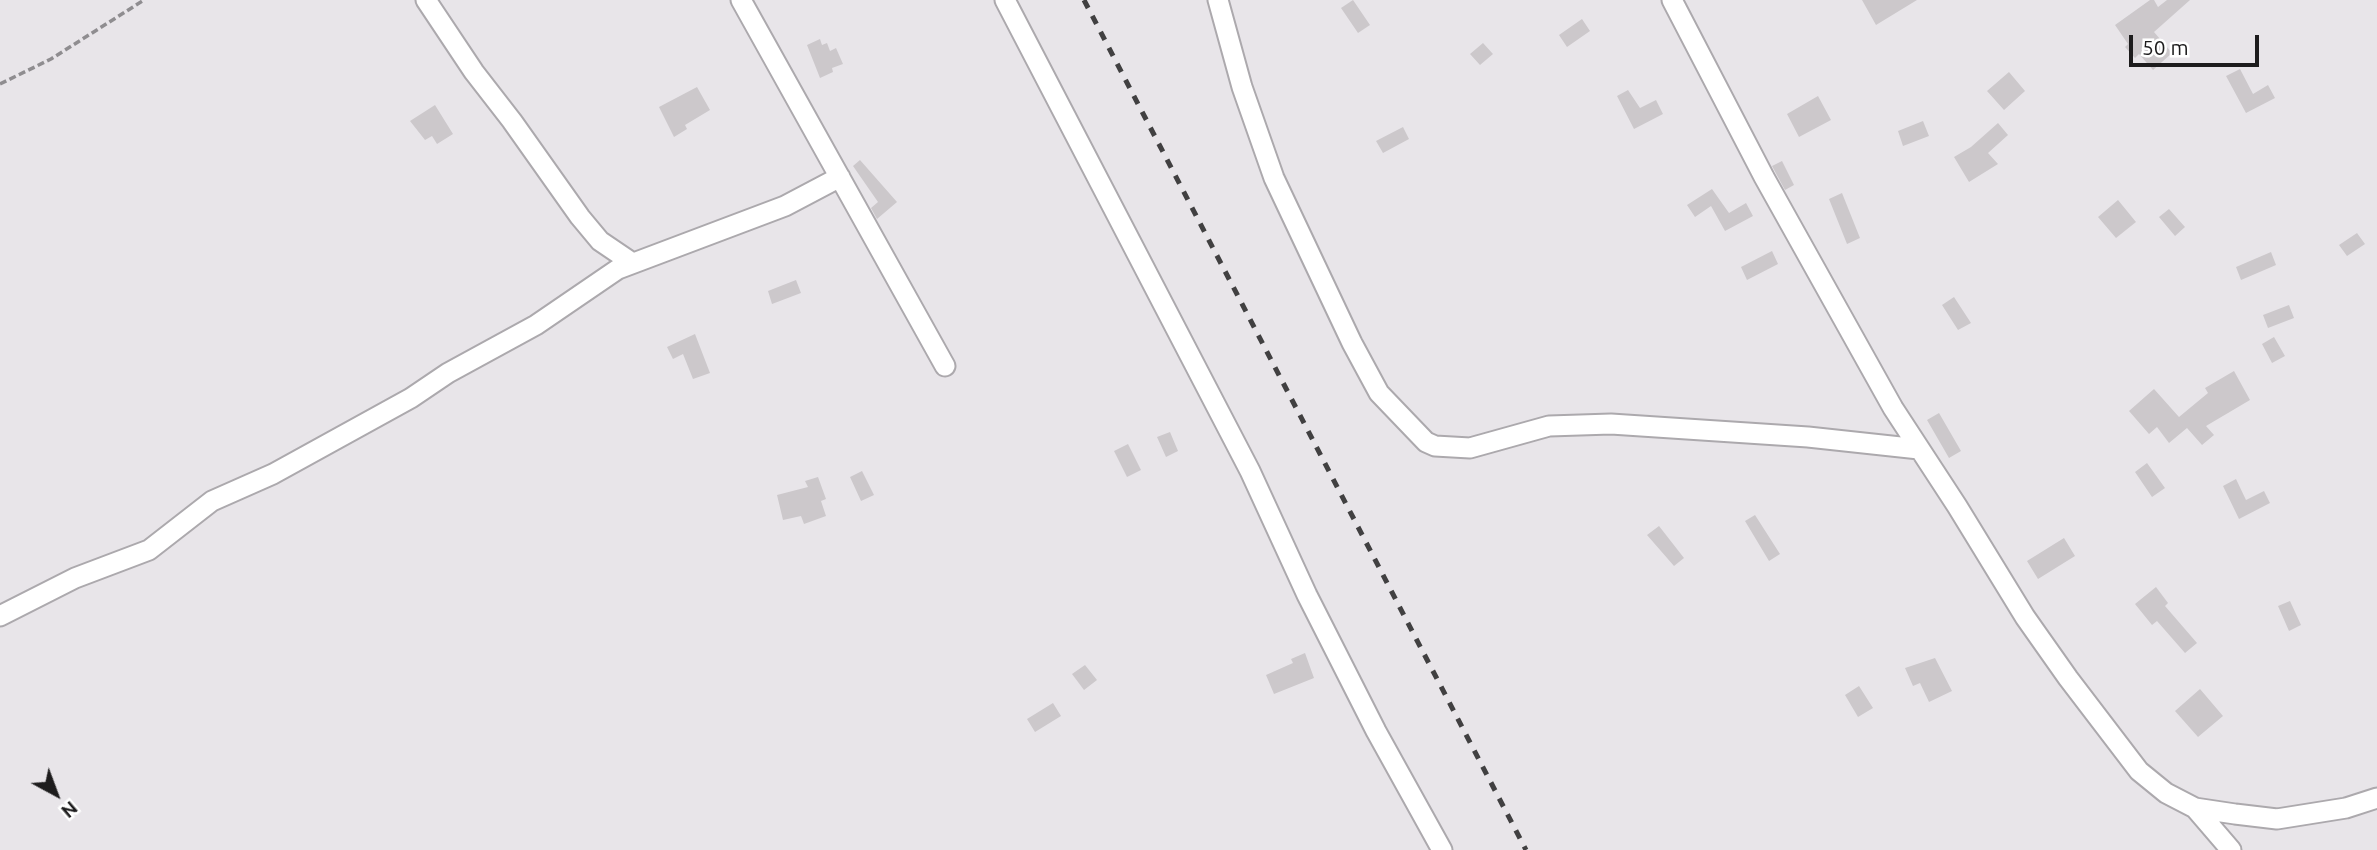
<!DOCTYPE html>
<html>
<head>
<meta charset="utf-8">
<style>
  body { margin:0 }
  #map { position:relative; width:2377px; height:850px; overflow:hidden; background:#e8e5e9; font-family:Ubuntu,sans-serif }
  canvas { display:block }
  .north { position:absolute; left:21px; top:759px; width:70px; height:70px; -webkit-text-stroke:5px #fff; paint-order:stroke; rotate:139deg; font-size:19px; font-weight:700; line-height:28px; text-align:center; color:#1d1c1d }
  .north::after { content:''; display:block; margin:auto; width:24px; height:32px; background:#1d1c1d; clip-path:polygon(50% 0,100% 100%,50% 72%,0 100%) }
  .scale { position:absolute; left:2129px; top:35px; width:130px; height:32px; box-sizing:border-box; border:4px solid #1d1c1d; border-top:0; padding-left:9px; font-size:21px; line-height:24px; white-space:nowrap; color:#1d1c1d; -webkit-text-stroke:5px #fff; paint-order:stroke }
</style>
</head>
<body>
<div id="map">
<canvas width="2377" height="850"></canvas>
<div class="north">N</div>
<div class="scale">50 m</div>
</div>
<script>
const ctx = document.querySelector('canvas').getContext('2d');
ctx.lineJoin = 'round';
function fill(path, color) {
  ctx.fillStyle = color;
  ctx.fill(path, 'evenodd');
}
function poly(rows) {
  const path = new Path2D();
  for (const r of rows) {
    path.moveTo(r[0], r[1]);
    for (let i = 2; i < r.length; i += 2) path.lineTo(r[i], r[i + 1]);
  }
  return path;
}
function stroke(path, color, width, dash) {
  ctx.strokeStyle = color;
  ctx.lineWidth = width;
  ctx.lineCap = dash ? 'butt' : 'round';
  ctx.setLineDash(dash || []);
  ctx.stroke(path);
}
const building = poly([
  [1353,0,1370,25,1358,33,1341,8],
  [1862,0,1917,0,1876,25],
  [2150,0,2154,0,2158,7,2167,0,2190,0,2154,32,2172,53,2153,70,2139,54,2135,58,2125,47,2128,44,2115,25],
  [1582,19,1590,31,1567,47,1559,35],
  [820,39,822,45,827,43,830,51,836,48,843,64,832,68,833,72,820,78,807,45],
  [1483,43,1493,54,1480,65,1470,54],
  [2240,69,2253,94,2268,85,2275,98,2246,113,2226,76],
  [2009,72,2025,91,2004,110,1987,91],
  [697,87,710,110,685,125,687,129,674,137,659,107],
  [1628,90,1640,108,1656,100,1663,114,1634,129,1617,96],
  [1818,96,1831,120,1799,137,1787,114],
  [435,105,453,134,437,144,432,136,425,140,410,121],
  [1923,121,1929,136,1903,146,1898,131],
  [1998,123,2008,135,1988,153,1998,164,1969,182,1954,157,1971,147],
  [1403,127,1409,139,1383,153,1376,141],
  [860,160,897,202,877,219,871,208,878,202,853,166],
  [1782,161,1794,185,1785,190,1772,166],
  [1712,189,1729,213,1746,203,1753,216,1725,231,1711,206,1695,217,1687,205],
  [1842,193,1860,238,1847,244,1829,199],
  [2118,200,2136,222,2116,238,2098,217],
  [2169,209,2185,227,2175,236,2159,217],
  [2357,233,2365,244,2347,256,2339,245],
  [1772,251,1778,264,1747,280,1741,267],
  [2271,252,2276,265,2241,280,2236,267],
  [796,280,801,293,772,304,768,291],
  [1954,297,1971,323,1958,330,1942,305],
  [2289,305,2294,318,2268,328,2263,315],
  [695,334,710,373,693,379,683,354,673,359,667,347],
  [2274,337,2285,356,2272,363,2262,344],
  [2234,371,2250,400,2206,426,2214,435,2202,445,2187,428,2169,443,2157,427,2149,434,2129,411,2154,389,2179,417,2208,393,2205,388],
  [1939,413,1961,451,1949,458,1927,420],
  [1170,432,1178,451,1166,457,1157,437],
  [1128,444,1141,470,1127,477,1114,451],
  [2147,463,2165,488,2152,497,2135,472],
  [862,471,874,495,861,501,850,477],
  [818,477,826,499,821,501,826,516,804,524,801,516,783,520,777,495,808,487,805,481],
  [2236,479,2246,500,2264,491,2270,503,2239,519,2223,486],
  [1755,515,1780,554,1769,561,1745,521],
  [1659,526,1684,558,1674,566,1647,535],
  [2064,538,2075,556,2038,579,2027,561],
  [2156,587,2168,603,2165,606,2197,643,2185,653,2157,621,2152,625,2135,604],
  [2290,601,2301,625,2289,631,2278,606],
  [1305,653,1314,678,1274,694,1266,675,1293,663,1291,659],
  [1935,658,1952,691,1929,702,1920,683,1913,686,1905,668],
  [1085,665,1097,680,1084,690,1072,674],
  [1859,686,1873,708,1858,717,1845,695],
  [2200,689,2223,716,2198,737,2175,711],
  [1053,703,1061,716,1035,732,1027,719]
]);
const path = poly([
  [0,84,51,59,144,0]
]);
const minor = poly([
  [426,0,474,72,512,121,580,217,600,241,631,262],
  [741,0,945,366],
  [1005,0,1250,471,1307,595,1376,731,1442,850],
  [1218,0,1242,87,1274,178,1352,343,1379,393,1426,442,1435,446,1470,448,1549,426,1611,424,1808,437,1919,449],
  [1672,0,1764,177,1893,408,1957,506,2025,617,2068,678,2139,771,2166,793,2195,808,2235,814,2277,819,2346,808,2377,798],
  [0,616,75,578,149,550,212,501,273,474,411,398,448,373,536,325,618,269,785,206,840,177],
  [2195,808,2231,850]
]);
const rail = poly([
  [1084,0,1526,850]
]);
fill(building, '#ccc8cb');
stroke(minor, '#aca9ad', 23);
stroke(path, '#8f8d90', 3.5, [7, 3.5]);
stroke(minor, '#fff', 19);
stroke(rail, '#414041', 5, [9, 9]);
</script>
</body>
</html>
